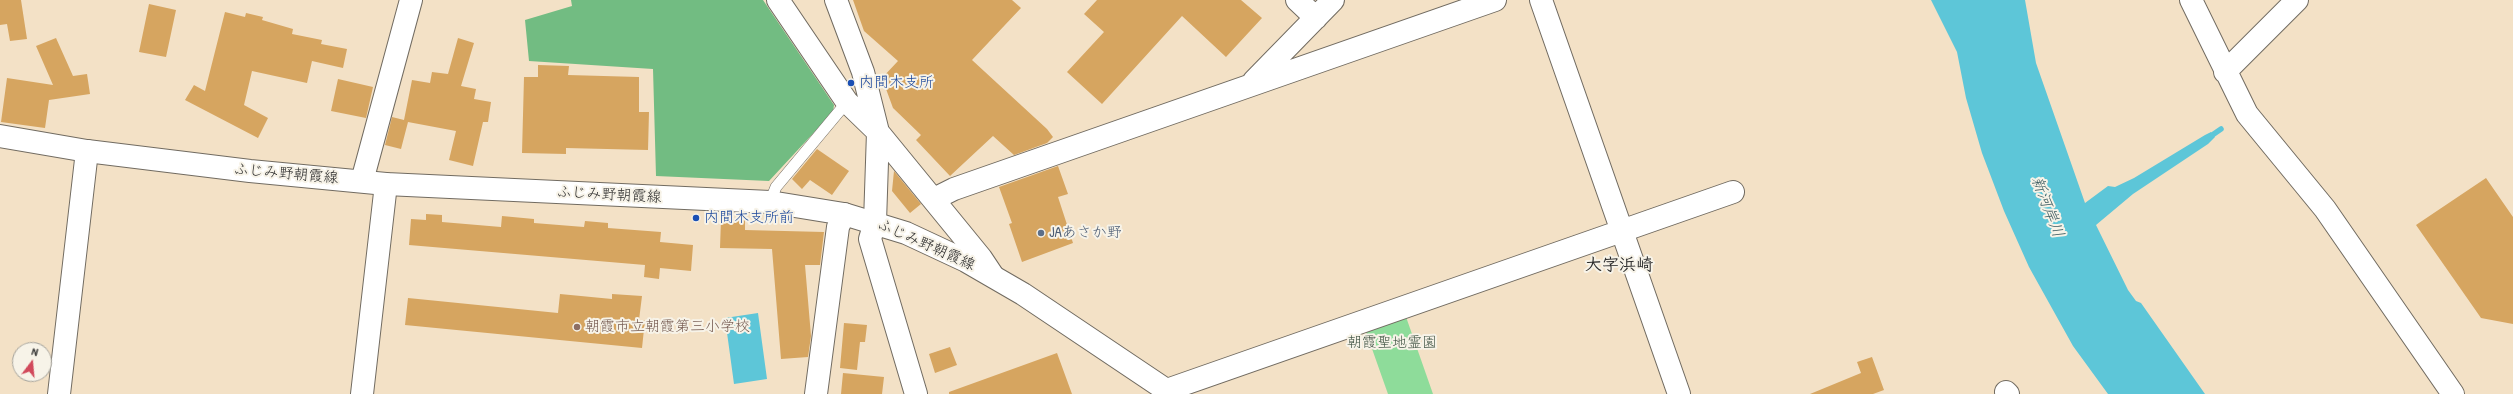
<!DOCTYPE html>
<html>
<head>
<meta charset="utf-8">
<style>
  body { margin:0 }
  #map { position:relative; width:2513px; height:394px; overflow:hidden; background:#f3e1c6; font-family:"Patrick Hand",sans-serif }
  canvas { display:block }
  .north { position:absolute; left:12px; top:342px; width:40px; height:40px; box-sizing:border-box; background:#f7f3e8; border:1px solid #a5a39c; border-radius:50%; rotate:16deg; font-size:11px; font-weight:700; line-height:16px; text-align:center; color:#2b2b2b }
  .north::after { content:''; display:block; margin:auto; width:14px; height:18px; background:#d1495b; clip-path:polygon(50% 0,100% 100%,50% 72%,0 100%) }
</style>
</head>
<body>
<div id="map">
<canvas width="2513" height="394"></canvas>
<div class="north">N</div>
</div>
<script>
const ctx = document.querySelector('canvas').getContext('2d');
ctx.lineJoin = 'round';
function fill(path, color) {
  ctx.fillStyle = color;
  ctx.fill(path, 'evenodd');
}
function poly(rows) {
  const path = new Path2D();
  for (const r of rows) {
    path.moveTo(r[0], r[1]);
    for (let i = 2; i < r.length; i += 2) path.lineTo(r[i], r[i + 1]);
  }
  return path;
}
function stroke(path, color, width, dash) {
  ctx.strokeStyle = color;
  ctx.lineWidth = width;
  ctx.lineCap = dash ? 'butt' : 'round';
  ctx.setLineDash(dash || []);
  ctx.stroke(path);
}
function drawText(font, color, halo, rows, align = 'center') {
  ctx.font = font + ' "Patrick Hand","Klee One",sans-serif';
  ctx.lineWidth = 4;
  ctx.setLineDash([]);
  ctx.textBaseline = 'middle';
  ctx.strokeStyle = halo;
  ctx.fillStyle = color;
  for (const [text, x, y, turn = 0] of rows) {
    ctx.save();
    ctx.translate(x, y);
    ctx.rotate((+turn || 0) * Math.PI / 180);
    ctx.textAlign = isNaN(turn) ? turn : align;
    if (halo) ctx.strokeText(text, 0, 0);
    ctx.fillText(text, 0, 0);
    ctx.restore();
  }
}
const green = poly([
  [1405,314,1433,394,1388,394,1365,329]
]);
const forest = poly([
  [571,0,763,0,834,105,833,112,769,181,656,176,653,69,529,61,525,20,572,6]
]);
const water = poly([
  [1931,0,2025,0,2036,63,2085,203,2108,186,2115,187,2134,178,2205,135,2211,132,2215,137,2208,144,2133,194,2096,225,2128,290,2136,301,2141,303,2205,394,2108,394,2073,346,2029,267,2004,211,1982,153,1966,98,1957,52],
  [758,313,767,379,734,384,725,318]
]);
const stream = poly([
  [2208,138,2221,129]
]);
const building = poly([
  [0,0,21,0,27,39,10,41,7,24,0,25],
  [853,0,1012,0,1021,8,972,60,1047,129,1053,137,1047,143,1014,155,993,136,950,176,916,140,921,135,893,108,882,78,898,61,864,31],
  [1097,0,1241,0,1262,18,1226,57,1182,16,1102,104,1067,72,1104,32,1084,14],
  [149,4,176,10,166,57,139,52],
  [225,12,245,17,246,13,263,17,262,20,293,29,292,34,322,40,321,44,347,49,343,68,312,61,307,83,252,71,244,105,268,118,258,138,185,100,194,85,205,91],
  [56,38,73,76,87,74,90,94,49,100,45,128,1,122,7,78,53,85,36,46],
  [458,38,474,43,461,86,476,89,474,99,491,102,488,122,483,122,473,166,449,160,456,131,408,122,401,149,385,145,392,117,404,120,412,80,430,83,432,72,448,74],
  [538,65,569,66,568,75,639,77,639,112,649,112,648,150,566,148,566,154,522,153,524,77,538,77],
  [338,79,373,87,366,118,331,111],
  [817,149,849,171,832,195,810,180,802,189,792,179],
  [1058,166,1068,194,1058,197,1073,243,1022,262,1009,224,1012,223,999,187],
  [894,171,921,204,910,213,892,191],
  [2486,178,2513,217,2513,324,2481,318,2416,225],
  [426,214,442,215,442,222,501,227,502,216,534,219,534,223,584,227,585,221,608,223,608,228,661,232,660,242,693,245,691,271,660,268,659,279,644,277,645,265,409,245,411,219,426,220],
  [721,219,745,219,745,230,824,232,820,265,805,265,811,336,808,357,781,359,772,249,720,248],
  [560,294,612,299,612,294,642,296,639,320,645,320,642,348,405,325,408,298,558,313],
  [844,323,867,325,865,342,860,342,857,370,840,368],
  [950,347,957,365,935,373,929,354],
  [1057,353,1072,394,949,394,949,392],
  [1872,357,1884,390,1873,394,1810,394,1861,373,1857,362],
  [843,373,884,377,882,394,841,394]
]);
const service = poly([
  [770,202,776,187,847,102]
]);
const minor = poly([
  [1297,0,1316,18],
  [1541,0,1679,394],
  [2191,0,2247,114,2325,209,2453,394],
  [2225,72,2297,0],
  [1254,81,1333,0],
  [362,181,411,0],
  [934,199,954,189,1495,0],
  [875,222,870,239,916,394],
  [1167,390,1733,192],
  [2006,392,2008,394],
  [59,394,87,151],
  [362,394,386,184],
  [816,394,838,227,844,214]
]);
const tertiary = poly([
  [778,0,847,102,878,132,981,258,993,276],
  [836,0,863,72,878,132,875,222]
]);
const secondary = poly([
  [0,136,87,151,250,171,386,184,770,202,844,214,906,233,966,261,1023,294,1172,394]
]);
const markers = [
  [851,83,4,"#1a4fb4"],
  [696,218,4,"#1a4fb4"],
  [1041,233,4,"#5c6f8a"],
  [577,327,4,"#8d6e63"]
];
const transitNames = [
  ["内間木支所",859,83],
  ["内間木支所前",704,218]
];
const streetNames = [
  ["ふじみ野朝霞線",286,174,5],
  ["ふじみ野朝霞線",609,195,3],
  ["ふじみ野朝霞線",926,245,24]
];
const serviceNames = [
  ["JAあさか野",1049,233]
];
const educationNames = [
  ["朝霞市立朝霞第三小学校",585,327]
];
const parkNames = [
  ["朝霞聖地霊園",1392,343]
];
const waterNames = [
  ["新河岸川",2047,207,69]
];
const quarterNames = [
  ["大字浜崎",1619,265]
];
fill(green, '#8edc9a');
fill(forest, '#72bc82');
fill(water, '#5dc6d8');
stroke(stream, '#5dc6d8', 5.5);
fill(building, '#d6a560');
stroke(service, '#716b61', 12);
stroke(minor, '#716b61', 24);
stroke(tertiary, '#716b61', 24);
stroke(secondary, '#716b61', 24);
stroke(service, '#fff', 11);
stroke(minor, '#fff', 22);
stroke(tertiary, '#fff', 22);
stroke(secondary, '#fff', 22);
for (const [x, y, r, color] of markers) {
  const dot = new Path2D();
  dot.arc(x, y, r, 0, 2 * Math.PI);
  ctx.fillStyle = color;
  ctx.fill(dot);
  stroke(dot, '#f7f3e8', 1.5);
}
drawText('15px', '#164399', '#f7f3e8', transitNames, 'left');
drawText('15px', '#2b2b2b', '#f7f3e8', streetNames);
drawText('15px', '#4e5e75', '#f7f3e8', serviceNames, 'left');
drawText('15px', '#785e54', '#f7f3e8', educationNames, 'left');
drawText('15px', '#445747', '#f7f3e8', parkNames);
drawText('italic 16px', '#3a5a5f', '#f7f3e8', waterNames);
drawText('bold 17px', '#2b2b2b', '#f7f3e8', quarterNames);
</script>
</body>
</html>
